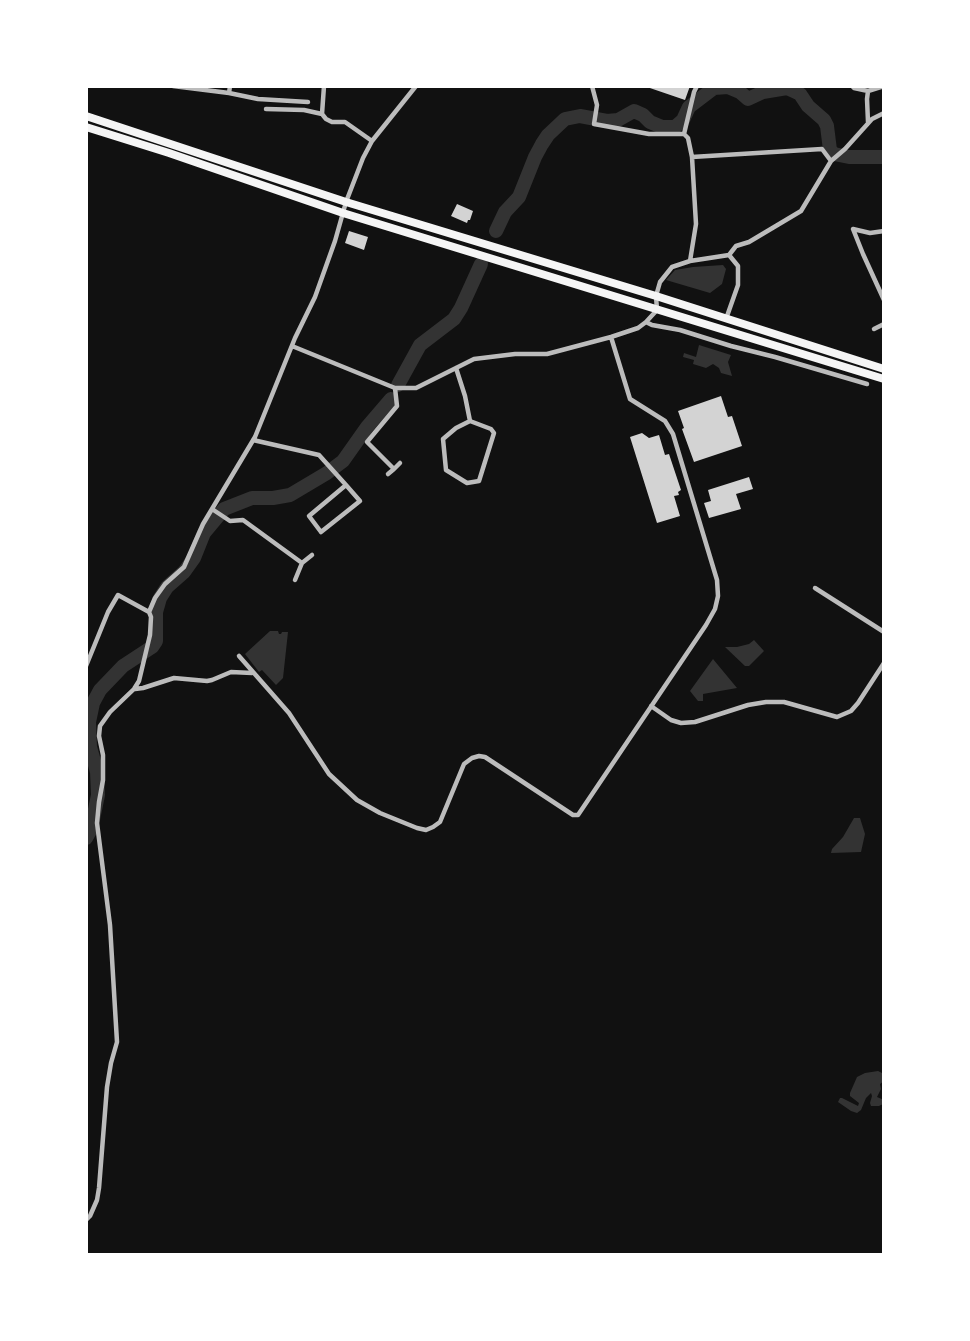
<!DOCTYPE html>
<html>
<head>
<meta charset="utf-8">
<style>
  body { margin:0 }
  #map { position:relative; width:970px; height:1341px; overflow:hidden; background:#111; font-family:Jost,sans-serif }
  canvas { display:block }
  .frame { position:absolute; inset:0; border:88px solid #fff; pointer-events:none }
</style>
</head>
<body>
<div id="map">
<canvas width="970" height="1341"></canvas>
<div class="frame"></div>
</div>
<script>
const ctx = document.querySelector('canvas').getContext('2d');
ctx.lineJoin = 'round';
function fill(path, color) {
  ctx.fillStyle = color;
  ctx.fill(path, 'evenodd');
}
function poly(rows) {
  const path = new Path2D();
  for (const r of rows) {
    path.moveTo(r[0], r[1]);
    for (let i = 2; i < r.length; i += 2) path.lineTo(r[i], r[i + 1]);
  }
  return path;
}
function stroke(path, color, width, dash) {
  ctx.strokeStyle = color;
  ctx.lineWidth = width;
  ctx.lineCap = dash ? 'butt' : 'round';
  ctx.setLineDash(dash || []);
  ctx.stroke(path);
}
const water = poly([
  [723,265,726,269,722,284,710,293,666,280,675,270,693,267],
  [699,345,731,355,728,362,732,376,721,373,719,368,713,364,706,368,693,364,694,360,683,357,684,353,696,357],
  [270,631,278,631,279,634,281,634,282,632,288,632,283,678,276,685,262,670,259,672,245,654],
  [754,640,764,651,749,666,745,666,725,647,737,647,749,644],
  [713,659,737,688,703,694,703,701,698,701,690,691],
  [854,818,860,818,865,834,861,852,831,853,832,849,843,837],
  [878,1071,884,1074,884,1081,880,1084,881,1089,877,1097,884,1100,883,1104,879,1106,871,1106,870,1103,872,1096,871,1093,866,1098,861,1110,857,1113,851,1111,838,1102,840,1098,842,1098,858,1106,859,1103,850,1096,850,1093,857,1077,865,1073]
]);
const river = poly([
  [496,231,505,212,519,197,535,157,542,144,548,135,565,119,580,116,607,121,618,120,634,111,643,115,650,122,662,127,675,127,683,120,689,107,714,88,728,87,740,92,748,99,763,92,787,88,800,94,808,106,824,120,827,126,830,150,834,154,849,157,884,157],
  [398,385,420,345,454,319,461,308,481,264],
  [86,838,91,829,98,795,97,772,90,747,89,722,93,703,100,690,123,666,152,647,156,641,156,612,160,598,167,587,184,572,194,558,204,533,224,509,252,498,273,498,290,495,327,473,343,461,367,427,391,399]
]);
const building = poly([
  [644,86,690,86,685,100],
  [457,204,473,211,470,220,468,220,467,223,451,216],
  [349,231,368,237,364,250,345,243],
  [721,396,728,417,732,416,742,446,694,462,682,429,684,428,678,411],
  [642,433,649,438,659,435,665,455,669,454,681,490,678,492,679,495,674,496,680,516,657,523,630,437],
  [749,477,753,489,736,494,741,509,709,518,704,503,711,501,708,490]
]);
const minor = poly([
  [173,86,229,93,258,99,308,102],
  [592,86,597,105,594,124,649,134,684,134],
  [852,86,854,88,868,91],
  [229,93,230,86],
  [266,109,304,110,322,114,326,119,332,122,345,122,372,141],
  [322,114,324,86],
  [868,122,867,99,868,91,884,86],
  [692,157,822,149,831,161],
  [884,231,870,233,853,229,863,254,884,300],
  [690,261,696,224,692,157,688,138,684,134,694,92,697,86],
  [726,319,738,285,738,266,729,255],
  [646,322,652,325,680,330,731,346,775,357,867,384],
  [874,329,884,324],
  [292,346,395,388,416,388,474,359,515,354,547,354,611,337,638,328,646,322,657,310,656,296,660,282,672,267,690,261,729,255,736,246,749,242,801,211,831,161,845,149,872,119,884,113],
  [456,368,465,396,470,421,491,429,494,433,479,481,467,483,446,470,443,439,456,428,470,421],
  [253,440,319,455,346,485,360,501,321,532,309,516,346,485],
  [394,469,400,463],
  [388,474,394,469,367,442,397,406,395,388],
  [212,509,230,521,243,520,302,563,295,580],
  [302,563,312,555],
  [815,588,884,632],
  [239,656,289,713,329,774,357,800,380,813,417,828,426,830,433,827,440,822,464,764,472,758,479,756,485,757,573,815,578,815,706,625,715,609,718,596,717,580,673,434,665,421,630,399,611,337],
  [86,666,108,612,118,595,149,612],
  [135,689,143,688,174,678,207,681,212,680,231,672,252,673],
  [651,706,671,720,681,723,695,722,748,705,766,702,784,702,837,717,851,711,858,703,884,663],
  [86,1220,90,1216,97,1200,99,1188,107,1087,111,1063,117,1042,110,925,97,823,99,802,103,780,103,755,99,736,100,726,110,712,134,689,139,681,150,635,151,617,149,612,155,598,165,584,184,567,203,524,255,437,295,338,315,297,335,241,346,202,363,158,372,141,416,86]
]);
const trunk = poly([
  [86,116,346,202,656,296,884,369],
  [86,127,169,153,343,213,884,379]
]);
fill(water, '#333');
stroke(river, '#333', 14);
fill(building, '#d3d3d3');
stroke(minor, '#bcbcbc', 4.5);
stroke(trunk, '#f5f5f5', 8);
</script>
</body>
</html>
